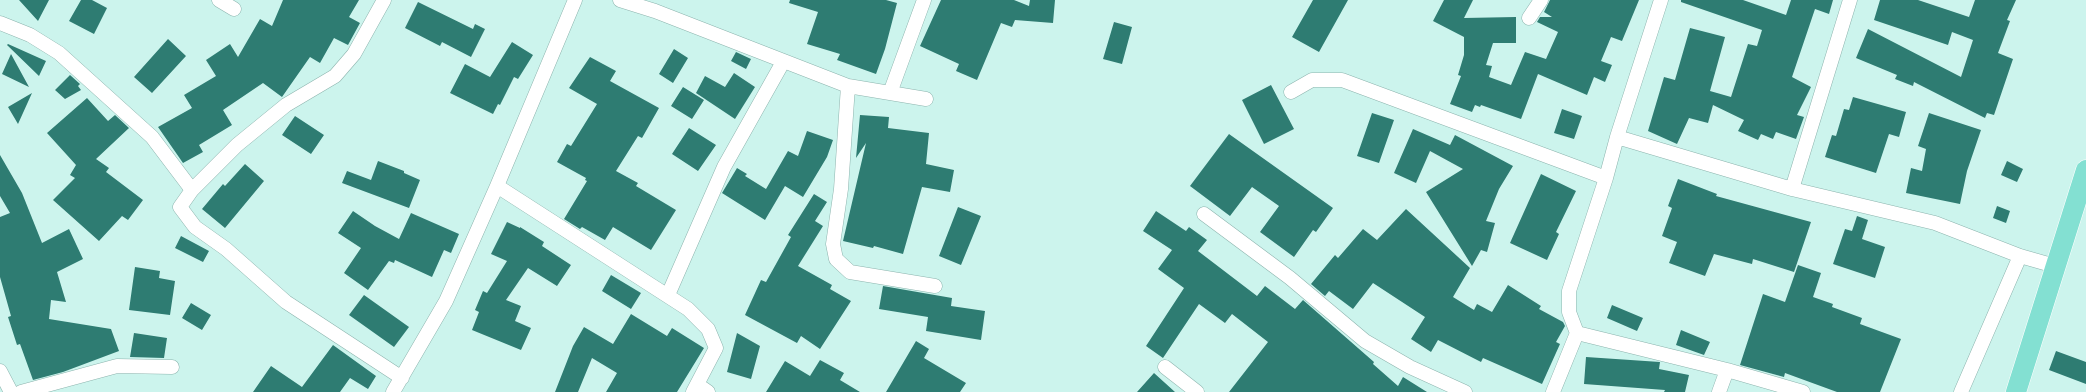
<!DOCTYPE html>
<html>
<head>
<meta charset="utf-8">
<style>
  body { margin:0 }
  canvas { display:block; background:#ccf4ed }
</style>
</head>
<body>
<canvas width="2086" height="392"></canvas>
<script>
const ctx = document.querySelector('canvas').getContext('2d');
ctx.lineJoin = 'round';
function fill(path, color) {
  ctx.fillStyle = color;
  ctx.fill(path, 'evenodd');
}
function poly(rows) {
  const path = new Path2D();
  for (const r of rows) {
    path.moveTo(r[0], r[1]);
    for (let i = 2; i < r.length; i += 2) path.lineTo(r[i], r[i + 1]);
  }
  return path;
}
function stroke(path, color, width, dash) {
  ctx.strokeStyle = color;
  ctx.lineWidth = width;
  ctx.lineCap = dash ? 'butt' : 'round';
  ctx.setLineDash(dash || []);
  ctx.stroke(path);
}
const building = poly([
  [19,0,49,0,38,21],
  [81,0,92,0,107,8,94,34,69,21],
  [283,0,359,0,349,17,360,23,348,45,334,38,320,63,310,57,282,97,263,83,223,110,232,125,199,145,203,152,183,163,158,127,192,108,184,95,216,76,206,60,230,44,238,57,260,19,272,26],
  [790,0,886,0,897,3,885,49,876,74,837,60,840,54,807,44,818,12,789,3],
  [941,0,1014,0,1029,6,1030,0,1055,0,1053,23,1015,20,1012,27,1001,23,977,80,956,71,959,64,920,46],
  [1313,0,1348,0,1319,52,1292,37],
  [1444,0,1473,0,1464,18,1516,17,1516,43,1493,43,1486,65,1492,66,1489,77,1511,85,1525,52,1546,59,1558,32,1537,22,1540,17,1552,17,1544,12,1550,0,1639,0,1622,41,1611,37,1601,61,1612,65,1605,82,1594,77,1587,95,1538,74,1521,119,1481,105,1480,107,1475,105,1472,112,1450,104,1461,76,1458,75,1464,55,1464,37,1433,21],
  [1681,0,1743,0,1786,15,1791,0,1833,0,1829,14,1815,9,1792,77,1811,87,1797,115,1804,117,1796,139,1776,132,1773,139,1761,134,1758,140,1738,131,1744,120,1713,105,1708,123,1689,118,1677,144,1648,131,1664,77,1675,80,1690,28,1725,37,1710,91,1731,97,1748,44,1757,46,1762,30,1681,2],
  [1880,0,1918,0,1969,17,1975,0,2016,0,2007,20,2010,21,1998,53,2013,59,1994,115,1987,113,1985,118,1914,82,1913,86,1895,79,1897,75,1856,58,1868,29,1961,77,1973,40,1952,32,1948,45,1874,20],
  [418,2,473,29,475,24,485,29,471,57,442,42,440,46,405,28],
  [1114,22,1132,27,1122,64,1103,59],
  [168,39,186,56,152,93,134,77],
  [512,42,533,55,518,79,514,77,500,105,498,104,493,114,450,93,465,64,490,77],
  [8,44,46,61,39,76,7,45],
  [674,49,688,58,673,83,659,74],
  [736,52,751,59,746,69,731,61],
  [11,54,29,87,2,74],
  [590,57,616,71,610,81,659,108,642,138,638,136,616,171,638,183,636,186,676,210,651,250,613,227,605,240,582,227,580,229,564,219,587,181,585,180,586,178,557,162,567,144,571,146,597,104,569,88],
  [734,73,755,87,735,119,696,93,705,76,725,87],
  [70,75,80,84,78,86,81,90,65,99,55,90],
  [1271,85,1294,129,1264,144,1242,100],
  [683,87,704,100,692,119,671,106],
  [32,93,18,124,8,107],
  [1853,97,1906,112,1899,137,1889,134,1876,173,1825,157,1832,135,1836,136,1844,109,1849,110],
  [87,98,108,121,115,115,129,128,96,159,109,168,106,172,143,200,128,220,122,216,99,241,53,200,75,178,70,175,76,165,47,133],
  [1562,109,1582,116,1574,139,1554,133],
  [1372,113,1394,120,1379,163,1357,156],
  [1929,113,1981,130,1967,171,1960,204,1906,193,1911,168,1922,171,1926,149,1918,146],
  [860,115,889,117,888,128,929,133,926,164,954,170,950,192,922,187,903,254,874,246,873,248,843,241,866,143,856,158],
  [295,116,324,135,311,154,282,135],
  [689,128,716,145,698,171,672,154],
  [1413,129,1450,145,1455,135,1513,166,1499,189,1486,221,1495,223,1487,252,1481,250,1472,266,1426,192,1463,169,1430,151,1416,183,1394,173],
  [807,131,833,140,827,157,803,197,785,186,765,220,722,193,737,168,747,174,745,176,766,189,788,151,798,156],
  [1229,134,1333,208,1316,232,1313,230,1294,257,1260,232,1279,206,1252,187,1230,216,1190,186],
  [0,155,22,193,42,243,69,229,83,259,57,272,66,302,51,300,49,319,111,329,119,351,63,372,33,380,20,344,17,345,8,317,11,316,0,277,0,217,10,213,0,196],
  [378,161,404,171,404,173,420,180,409,208,342,183,347,171,371,180],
  [2007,161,2023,169,2017,182,2001,175],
  [245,164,264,181,225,228,202,209,223,184,225,186],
  [1541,174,1576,191,1556,232,1559,234,1547,260,1510,243],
  [1678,179,1717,194,1716,196,1811,222,1794,272,1753,259,1752,264,1714,254,1705,276,1669,263,1677,242,1662,236,1672,208,1668,206],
  [814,194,827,202,815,221,823,226,798,266,832,285,830,289,851,301,820,349,801,336,797,343,745,315,761,280,766,282,791,237,788,235],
  [1997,206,2010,211,2006,223,1993,218],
  [958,207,981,216,961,265,939,256],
  [1406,209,1470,268,1453,297,1474,310,1477,304,1492,312,1508,285,1541,306,1539,309,1563,322,1565,326,1556,342,1560,344,1542,384,1483,358,1481,362,1438,340,1431,352,1411,339,1425,317,1373,283,1353,309,1329,291,1325,296,1311,284,1335,255,1338,258,1363,229,1377,240],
  [353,211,375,226,399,239,411,213,459,234,451,253,444,250,432,277,395,260,394,263,389,261,368,290,344,273,361,248,338,233],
  [1156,211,1186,231,1189,227,1207,240,1198,251,1257,296,1265,286,1295,309,1303,300,1374,362,1373,364,1398,386,1403,377,1427,392,1229,392,1268,342,1232,314,1225,323,1199,304,1163,358,1146,346,1184,288,1158,269,1172,250,1143,231],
  [1857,216,1868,220,1862,239,1885,247,1875,278,1833,264,1845,229,1852,231],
  [507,222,520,228,520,227,544,242,542,246,571,265,557,286,528,268,506,300,521,306,515,321,531,328,521,350,472,330,479,312,475,310,483,291,487,293,507,261,491,254],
  [181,236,209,251,203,262,175,248],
  [1798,265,1821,273,1813,297,1833,304,1832,307,1862,318,1860,324,1901,339,1880,392,1837,392,1785,373,1784,377,1740,365,1763,294,1785,302],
  [135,267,160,271,159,278,175,281,170,315,129,310],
  [611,275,641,293,631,309,602,291],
  [883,286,952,298,951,306,985,311,981,340,926,331,928,317,879,309],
  [364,295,409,327,394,347,349,315],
  [191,303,211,315,202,330,182,318],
  [1612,305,1643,318,1637,331,1607,318],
  [631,314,667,336,672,328,704,348,677,392,606,392,617,373,592,358,578,392,555,392,573,346,584,327,613,344],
  [1681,330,1710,342,1704,355,1676,345],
  [134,333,167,338,164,358,130,357],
  [737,333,760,346,751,379,727,372],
  [916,341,929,349,924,358,966,383,960,392,886,392],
  [333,345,376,376,368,389,350,378,340,392,253,392,271,366,302,387],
  [2056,351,2086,362,2086,384,2049,370],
  [1586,357,1660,362,1659,369,1689,375,1685,392,1664,392,1665,390,1584,384],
  [820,360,844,373,840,380,860,392,766,392,785,361,810,376],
  [1154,373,1175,392,1137,392]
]);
const minor = poly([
  [219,0,234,9],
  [384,0,354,54,335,76,286,105,237,145,192,190,180,207,195,227,226,249,286,302,402,378],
  [620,0,655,11,848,86,926,99],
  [1661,0,1617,137,1792,189,1935,223,2020,256,2055,266],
  [1529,18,1541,0],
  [0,23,30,35,59,53,152,137,192,190],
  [848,86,841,189,833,244,836,259,850,272,935,286],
  [1291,92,1312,80,1342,80,1606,178],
  [890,93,924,0],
  [497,186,688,309,708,329,716,348,693,392],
  [1792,189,1850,0],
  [1204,214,1290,278,1365,341,1410,367,1465,392],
  [668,295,724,167,783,62],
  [1577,333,1727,370,1803,392],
  [1165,367,1197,392],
  [0,371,11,392],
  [698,385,708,392],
  [21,392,117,366,172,367],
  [393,392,446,301,497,186,575,0],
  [1553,392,1577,333,1569,312,1569,291,1606,178,1617,137],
  [1719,392,1727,370],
  [1961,392,2020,256]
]);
const highway = poly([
  [2016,392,2086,170]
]);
fill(building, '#2e7c72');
stroke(minor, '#8db4ae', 15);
stroke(highway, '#fff', 21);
stroke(minor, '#fff', 14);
stroke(highway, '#83e0d2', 20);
</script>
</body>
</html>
